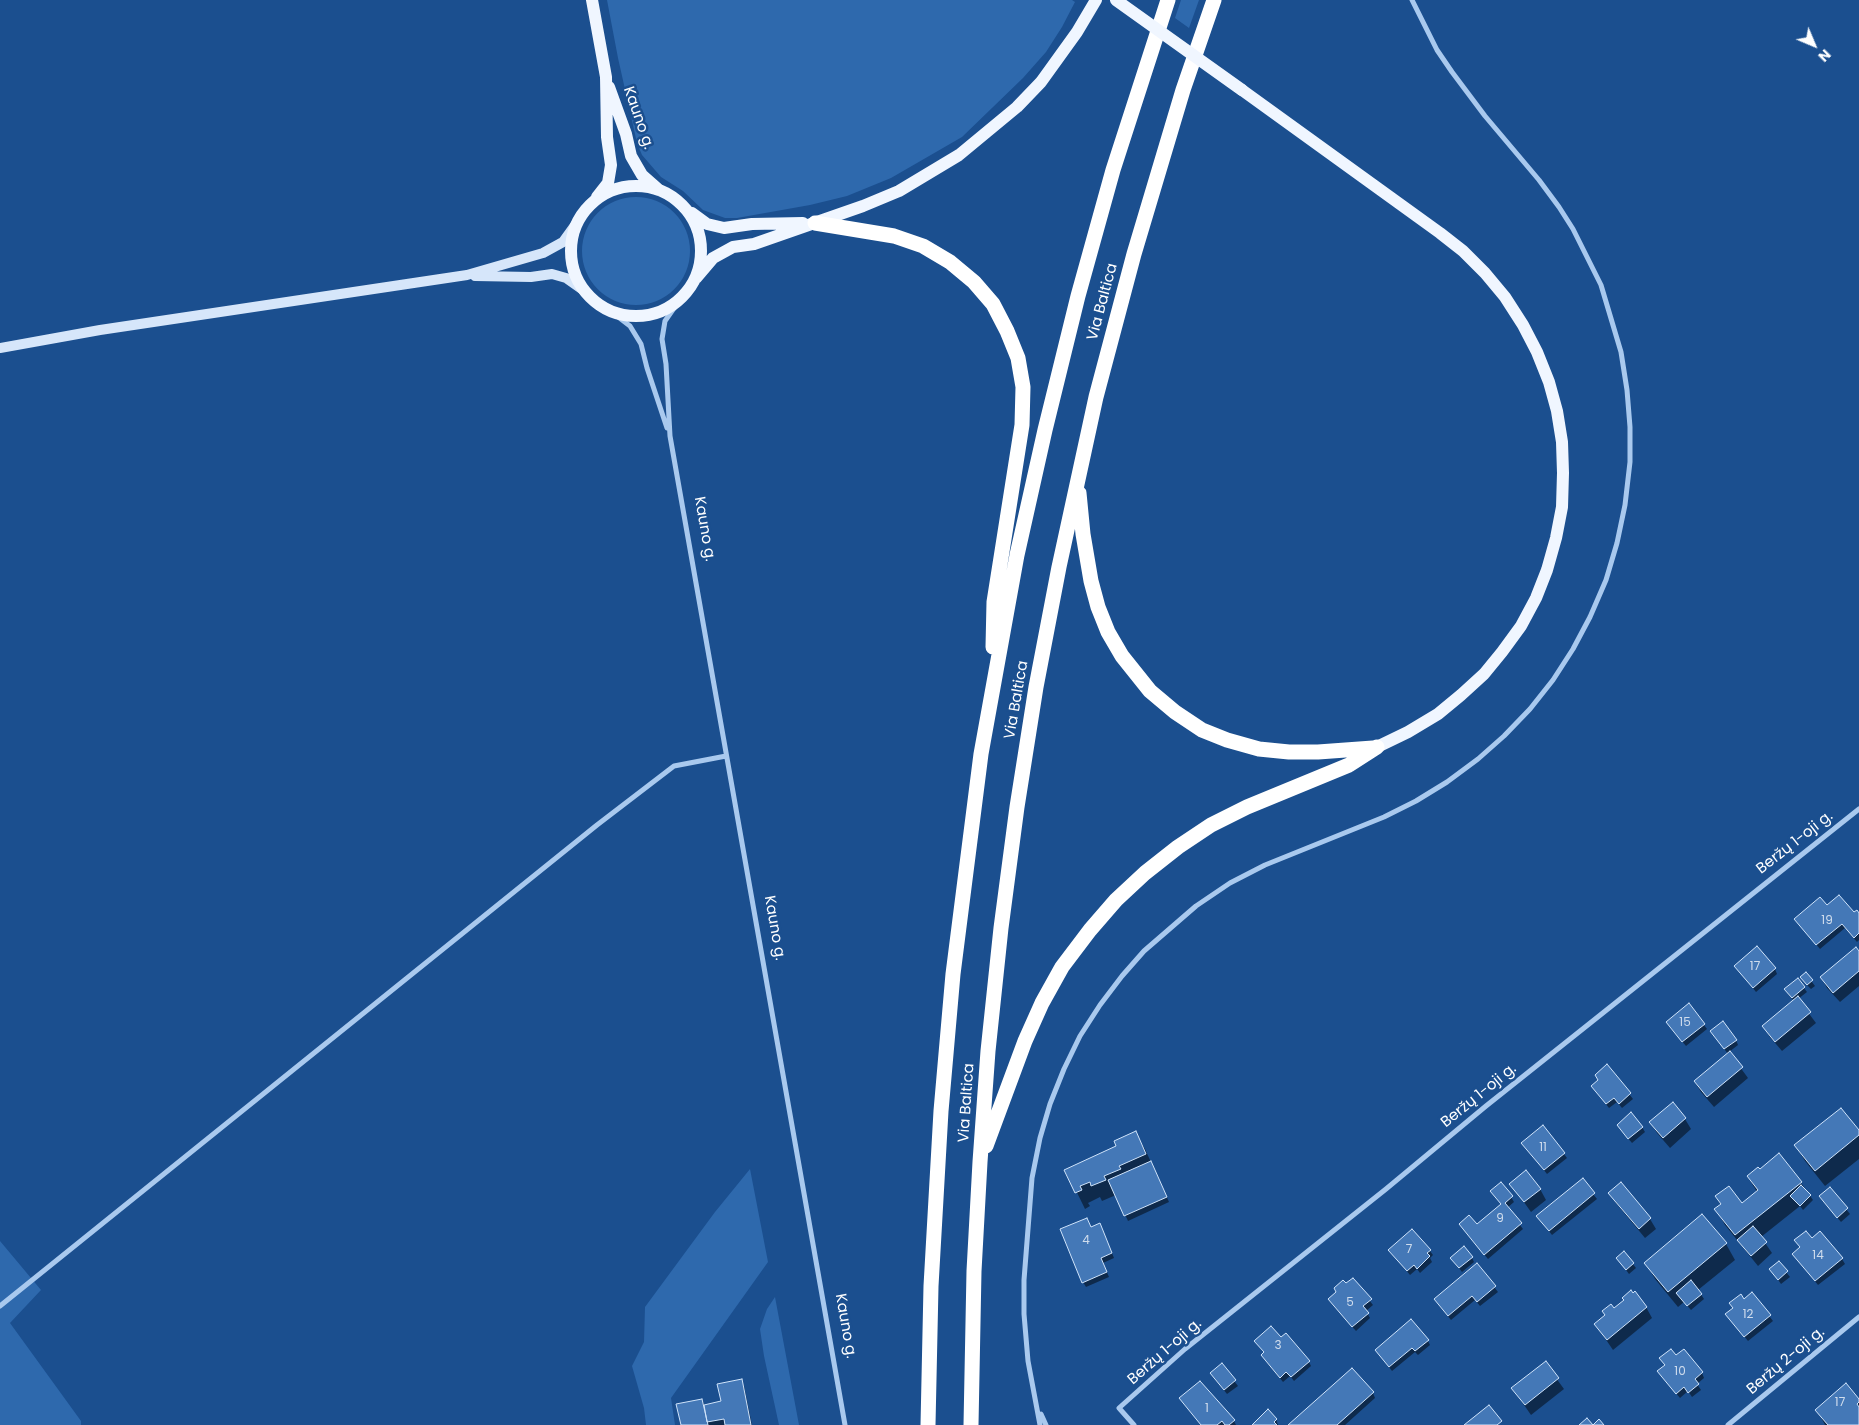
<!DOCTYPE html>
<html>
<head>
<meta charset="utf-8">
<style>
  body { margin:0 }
  #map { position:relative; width:1859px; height:1425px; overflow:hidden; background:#1b4f8f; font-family:Poppins,sans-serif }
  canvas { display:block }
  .north { position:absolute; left:1789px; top:20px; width:50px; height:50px; -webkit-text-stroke:4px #1b4f8f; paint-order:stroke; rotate:135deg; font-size:14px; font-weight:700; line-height:20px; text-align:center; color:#fff }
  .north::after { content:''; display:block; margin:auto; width:18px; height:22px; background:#fff; clip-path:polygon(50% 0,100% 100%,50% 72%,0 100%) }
</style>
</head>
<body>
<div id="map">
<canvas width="1859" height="1425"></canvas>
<div class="north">N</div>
</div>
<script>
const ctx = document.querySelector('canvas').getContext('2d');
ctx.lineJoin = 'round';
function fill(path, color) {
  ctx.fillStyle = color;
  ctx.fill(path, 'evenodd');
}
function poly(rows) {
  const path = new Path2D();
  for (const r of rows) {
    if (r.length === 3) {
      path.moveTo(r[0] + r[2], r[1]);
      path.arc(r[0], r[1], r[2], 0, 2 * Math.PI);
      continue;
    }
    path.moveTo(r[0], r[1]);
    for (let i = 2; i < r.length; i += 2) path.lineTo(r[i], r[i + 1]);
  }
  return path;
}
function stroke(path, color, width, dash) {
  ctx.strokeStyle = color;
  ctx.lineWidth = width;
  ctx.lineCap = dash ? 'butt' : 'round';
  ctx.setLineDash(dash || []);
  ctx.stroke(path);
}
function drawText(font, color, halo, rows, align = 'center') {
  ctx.font = font + ' Poppins,sans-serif';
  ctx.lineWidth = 5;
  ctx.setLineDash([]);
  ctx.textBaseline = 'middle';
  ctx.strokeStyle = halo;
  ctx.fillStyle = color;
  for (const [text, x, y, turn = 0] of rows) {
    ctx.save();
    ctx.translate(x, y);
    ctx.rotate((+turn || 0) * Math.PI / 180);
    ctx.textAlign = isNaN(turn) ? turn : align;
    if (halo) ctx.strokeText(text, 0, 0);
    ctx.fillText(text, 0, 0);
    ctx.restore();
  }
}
const green = poly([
  [607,0,1072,0,1075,2,1062,27,1046,52,1023,78,962,137,891,178,847,196,810,205,737,218,725,218,703,210,683,191,661,177,642,155,637,143,618,58],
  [1181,0,1199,0,1189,28,1175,18],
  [636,251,54],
  [750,1169,768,1262,671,1398,675,1425,646,1425,644,1408,632,1366,644,1342,645,1307,715,1212],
  [0,1241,41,1290,10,1323,81,1421,81,1425,0,1425],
  [775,1297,799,1425,779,1425,764,1356,760,1329,767,1309]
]);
const shadow = poly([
  [1827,907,1859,915,1859,940,1857,942,1845,928,1820,949,1795,919],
  [1859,953,1859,986,1840,1002,1827,988,1821,977],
  [1775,969,1777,974,1756,992,1739,971],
  [1806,974,1815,986,1811,989,1804,982],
  [1804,988,1807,992,1798,999,1816,1023,1782,1051,1770,1037,1764,1027,1794,1001,1788,994],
  [1704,1025,1707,1029,1686,1046,1670,1027],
  [1711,1031,1736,1040,1738,1045,1729,1052,1748,1078,1714,1107,1701,1092,1695,1082,1728,1054],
  [1607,1066,1633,1099,1622,1108,1617,1102,1609,1108,1592,1086,1599,1080],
  [1673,1104,1685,1119,1691,1129,1670,1148,1657,1133,1651,1123],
  [1543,1127,1567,1158,1547,1174,1526,1148],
  [1642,1127,1645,1132,1632,1143,1621,1130],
  [1859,1132,1859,1159,1825,1186,1805,1161,1796,1146],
  [1135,1133,1145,1149,1169,1202,1128,1221,1116,1195,1102,1201,1100,1197,1088,1203,1090,1206,1085,1209,1066,1170,1118,1147],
  [1748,1177,1801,1183,1813,1200,1803,1210,1800,1206,1761,1237,1772,1253,1758,1266,1725,1225,1716,1209,1721,1205,1716,1197,1742,1204,1757,1192],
  [1582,1180,1597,1199,1552,1235,1541,1221],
  [1511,1184,1540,1189,1546,1200,1531,1212],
  [1830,1189,1850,1214,1841,1222,1820,1197],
  [1491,1191,1511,1197,1514,1202,1507,1208,1523,1229,1488,1259,1460,1225,1476,1226,1502,1205],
  [1610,1193,1650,1219,1656,1229,1645,1238,1616,1203],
  [1091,1228,1102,1229,1114,1258,1103,1263,1109,1277,1086,1287,1083,1282],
  [1812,1240,1842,1259,1845,1264,1818,1285,1797,1259],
  [1726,1244,1735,1260,1698,1290,1704,1299,1691,1310,1684,1302,1678,1307,1655,1279,1646,1263],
  [1389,1250,1430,1251,1433,1255,1430,1258,1432,1262,1420,1273,1417,1269,1410,1275],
  [1624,1253,1636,1268,1629,1274,1617,1258],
  [1472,1258,1474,1262,1462,1272,1455,1263],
  [1779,1263,1790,1277,1781,1284,1774,1274],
  [1477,1265,1498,1292,1480,1306,1475,1300,1451,1320,1438,1304],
  [1353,1279,1373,1305,1366,1311,1370,1318,1356,1331,1332,1304,1346,1285],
  [1752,1294,1773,1321,1748,1341,1730,1319,1744,1300],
  [1625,1300,1646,1307,1652,1318,1613,1350,1596,1325],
  [1281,1339,1309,1362,1311,1366,1294,1381,1290,1376,1283,1382,1265,1360],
  [1428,1341,1430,1345,1418,1355,1415,1352,1392,1371,1376,1350],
  [1676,1357,1702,1373,1704,1378,1697,1384,1701,1390,1692,1397,1688,1391,1680,1398,1662,1376,1666,1366,1661,1359],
  [1545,1363,1564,1389,1531,1415,1513,1389],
  [1222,1365,1238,1386,1227,1394,1214,1378],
  [741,1381,744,1386,752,1425,682,1425,702,1400,705,1406,722,1402],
  [1373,1393,1375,1398,1345,1425,1290,1425],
  [1213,1396,1234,1421,1236,1425,1202,1425],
  [1859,1401,1859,1425,1825,1425,1817,1410],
  [1276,1419,1278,1425,1253,1425]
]);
const building = poly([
  [1839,895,1854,912,1857,910,1859,913,1859,933,1854,938,1842,924,1816,945,1794,919,1820,897,1827,905,1839,895],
  [1757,946,1776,968,1753,988,1734,966,1757,946],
  [1856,947,1859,951,1859,971,1833,993,1820,977,1856,947],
  [1806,972,1813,980,1807,985,1800,977,1806,972],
  [1798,978,1805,987,1792,998,1784,989,1798,978],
  [1798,996,1811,1012,1775,1042,1762,1026,1798,996],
  [1689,1003,1705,1024,1682,1042,1666,1022,1689,1003],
  [1723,1021,1737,1040,1724,1049,1710,1031,1723,1021],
  [1730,1051,1743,1067,1707,1097,1694,1081,1730,1051],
  [1607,1064,1631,1093,1619,1104,1614,1098,1606,1104,1591,1086,1598,1080,1595,1075,1607,1064],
  [1673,1102,1686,1118,1663,1138,1649,1122,1673,1102],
  [1841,1108,1859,1130,1859,1135,1815,1171,1794,1145,1841,1108],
  [1631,1112,1643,1127,1628,1139,1617,1125,1631,1112],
  [1543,1125,1565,1153,1544,1170,1521,1143,1543,1125],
  [1136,1131,1146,1154,1119,1166,1121,1169,1104,1176,1106,1180,1091,1186,1090,1182,1080,1186,1082,1190,1075,1193,1064,1170,1116,1146,1114,1141,1136,1131],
  [1779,1153,1802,1182,1735,1235,1714,1209,1721,1204,1715,1196,1729,1186,1742,1203,1758,1190,1747,1176,1758,1167,1760,1169,1779,1153],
  [1151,1161,1167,1197,1124,1216,1108,1180,1151,1161],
  [1526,1170,1541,1189,1524,1202,1509,1184,1526,1170],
  [1583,1178,1595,1193,1549,1231,1536,1216,1583,1178],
  [1501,1182,1513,1196,1505,1203,1522,1223,1484,1255,1459,1224,1469,1215,1477,1224,1501,1204,1490,1191,1501,1182],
  [1621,1182,1651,1218,1639,1229,1608,1193,1621,1182],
  [1801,1185,1811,1195,1800,1206,1790,1196,1801,1185],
  [1830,1187,1848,1208,1837,1218,1819,1196,1830,1187],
  [1702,1214,1727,1243,1668,1292,1644,1263,1702,1214],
  [1087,1218,1091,1227,1100,1223,1112,1253,1101,1258,1107,1272,1082,1283,1060,1229,1087,1218],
  [1753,1226,1767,1242,1751,1256,1737,1240,1753,1226],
  [1412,1229,1431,1250,1427,1253,1430,1256,1417,1269,1414,1265,1407,1271,1388,1250,1412,1229],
  [1806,1231,1812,1238,1820,1231,1843,1258,1815,1281,1792,1254,1800,1247,1794,1240,1806,1231],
  [1464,1246,1473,1257,1459,1268,1450,1258,1464,1246],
  [1624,1251,1634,1263,1626,1270,1616,1258,1624,1251],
  [1779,1261,1788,1271,1778,1280,1769,1269,1779,1261],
  [1477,1263,1496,1286,1477,1302,1472,1296,1448,1316,1434,1299,1477,1263],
  [1353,1278,1372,1299,1363,1306,1369,1313,1352,1327,1328,1299,1336,1292,1334,1288,1343,1280,1346,1283,1353,1278],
  [1691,1280,1702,1294,1687,1306,1676,1293,1691,1280],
  [1631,1290,1633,1293,1635,1291,1647,1307,1607,1340,1594,1324,1605,1315,1602,1311,1611,1304,1614,1308,1624,1300,1622,1298,1631,1290],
  [1752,1292,1771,1315,1744,1337,1725,1314,1733,1308,1729,1303,1741,1294,1744,1299,1752,1292],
  [1411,1319,1429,1340,1415,1351,1412,1348,1389,1367,1375,1350,1411,1319],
  [1271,1326,1281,1337,1286,1333,1310,1361,1291,1377,1286,1372,1280,1378,1261,1355,1264,1352,1254,1341,1271,1326],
  [1671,1349,1676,1355,1684,1349,1703,1372,1695,1379,1699,1384,1688,1393,1684,1387,1676,1394,1657,1371,1665,1365,1659,1358,1671,1349],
  [1546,1361,1559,1378,1525,1405,1511,1388,1546,1361],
  [1222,1363,1236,1380,1224,1390,1210,1373,1222,1363],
  [1352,1368,1374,1392,1337,1425,1288,1425,1352,1368],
  [742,1379,751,1425,725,1425,724,1419,707,1422,704,1405,721,1401,717,1384,742,1379],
  [1200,1381,1235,1420,1229,1425,1225,1425,1222,1421,1217,1425,1201,1425,1179,1398,1200,1381],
  [1846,1383,1859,1399,1859,1402,1857,1404,1859,1407,1859,1425,1828,1425,1815,1410,1846,1383],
  [702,1399,708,1425,681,1425,676,1404,702,1399],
  [1489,1405,1502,1421,1497,1425,1464,1425,1489,1405],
  [1268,1409,1277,1419,1274,1422,1277,1425,1252,1425,1268,1409],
  [1587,1418,1593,1425,1599,1419,1604,1425,1579,1425,1587,1418]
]);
const minor = poly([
  [679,301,665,321,662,339,666,364,670,436,845,1425],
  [613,313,630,326,641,344,647,368,667,428],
  [0,1306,597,825,674,766,726,756],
  [1041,1414,1046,1425],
  [1040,1425,1028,1361,1024,1314,1024,1280,1032,1178,1040,1138,1050,1104,1064,1069,1080,1036,1100,1005,1122,976,1144,951,1196,906,1230,883,1265,865,1384,817,1416,801,1447,782,1478,759,1504,736,1530,709,1553,680,1573,649,1590,617,1606,580,1617,543,1625,505,1630,462,1630,427,1627,390,1621,352,1601,285,1573,229,1559,207,1539,180,1485,116,1452,72,1437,50,1412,0],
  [1134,1425,1119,1408,1185,1349,1386,1189,1486,1106,1859,809],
  [1728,1425,1859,1317]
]);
const secondary = poly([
  [475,276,531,277,552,274,566,278,583,290],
  [0,348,100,330,467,275,543,253,563,242,576,224]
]);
const primary = poly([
  [592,0,606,77,607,137,611,165,608,183,597,197],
  [609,87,626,134,631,156,642,175,659,190],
  [1242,90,1440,233,1463,251,1485,273,1505,297,1523,325,1537,352,1549,382,1557,411,1562,442,1563,473,1562,507,1556,538,1547,570,1536,598,1521,626,1502,652,1484,674,1461,695,1438,714,1408,732,1377,747],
  [636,251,65],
  [692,213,707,224,724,228,752,224,803,223],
  [696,278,713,258,733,247,754,244,863,206,899,191,959,155,1017,107,1041,82,1077,32,1096,0]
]);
const motorway = poly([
  [815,223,894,236,923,246,950,262,974,282,993,304,1007,331,1018,358,1023,387,1022,425,994,602,993,647],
  [1079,493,1083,534,1091,581,1098,607,1108,632,1122,656,1150,691,1175,712,1202,730,1227,740,1259,749,1289,752,1318,752,1373,748],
  [986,1146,1025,1041,1042,1003,1062,967,1090,930,1116,900,1145,873,1178,847,1211,825,1247,807,1349,765,1377,747],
  [928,1425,931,1286,941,1111,953,974,981,754,1017,555,1045,430,1078,296,1113,170,1168,0],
  [971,1425,974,1271,980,1162,988,1051,1001,928,1017,807,1036,687,1059,567,1096,397,1134,254,1183,90,1214,0]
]);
const primaryBridge = poly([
  [1116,0,1242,90]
]);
const numberNames = [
  ["19",1827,921],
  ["17",1755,967],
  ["15",1685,1023],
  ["11",1543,1148],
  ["9",1500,1219],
  ["4",1086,1241],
  ["7",1409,1250],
  ["14",1818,1256],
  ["5",1350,1303],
  ["12",1748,1315],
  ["3",1278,1346],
  ["10",1680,1372],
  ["17",1840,1403],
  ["1",1207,1409]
];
const streetNames = [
  ["Kauno g.",638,118,71],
  ["Via Baltica",1103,302,-75],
  ["Kauno g.",704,529,80],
  ["Via Baltica",1017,700,-80],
  ["Beržų 1-oji g.",1795,843,-38],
  ["Kauno g.",774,928,80],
  ["Beržų 1-oji g.",1479,1096,-39],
  ["Via Baltica",967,1103,-86],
  ["Kauno g.",845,1326,80],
  ["Beržų 1-oji g.",1165,1352,-41],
  ["Beržų 2-oji g.",1786,1361,-40]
];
fill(green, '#2e69ad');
fill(shadow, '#0007');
fill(building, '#4478b7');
stroke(building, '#cfe3fa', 1);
stroke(minor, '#a9c9ee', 5);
stroke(secondary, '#d6e6fa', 10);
stroke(primary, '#f0f6ff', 12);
stroke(motorway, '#fff', 15);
stroke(primaryBridge, '#f0f6ff', 12);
drawText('12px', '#d0dded', null, numberNames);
drawText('15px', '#fff', '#1b4f8f', streetNames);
</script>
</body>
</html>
